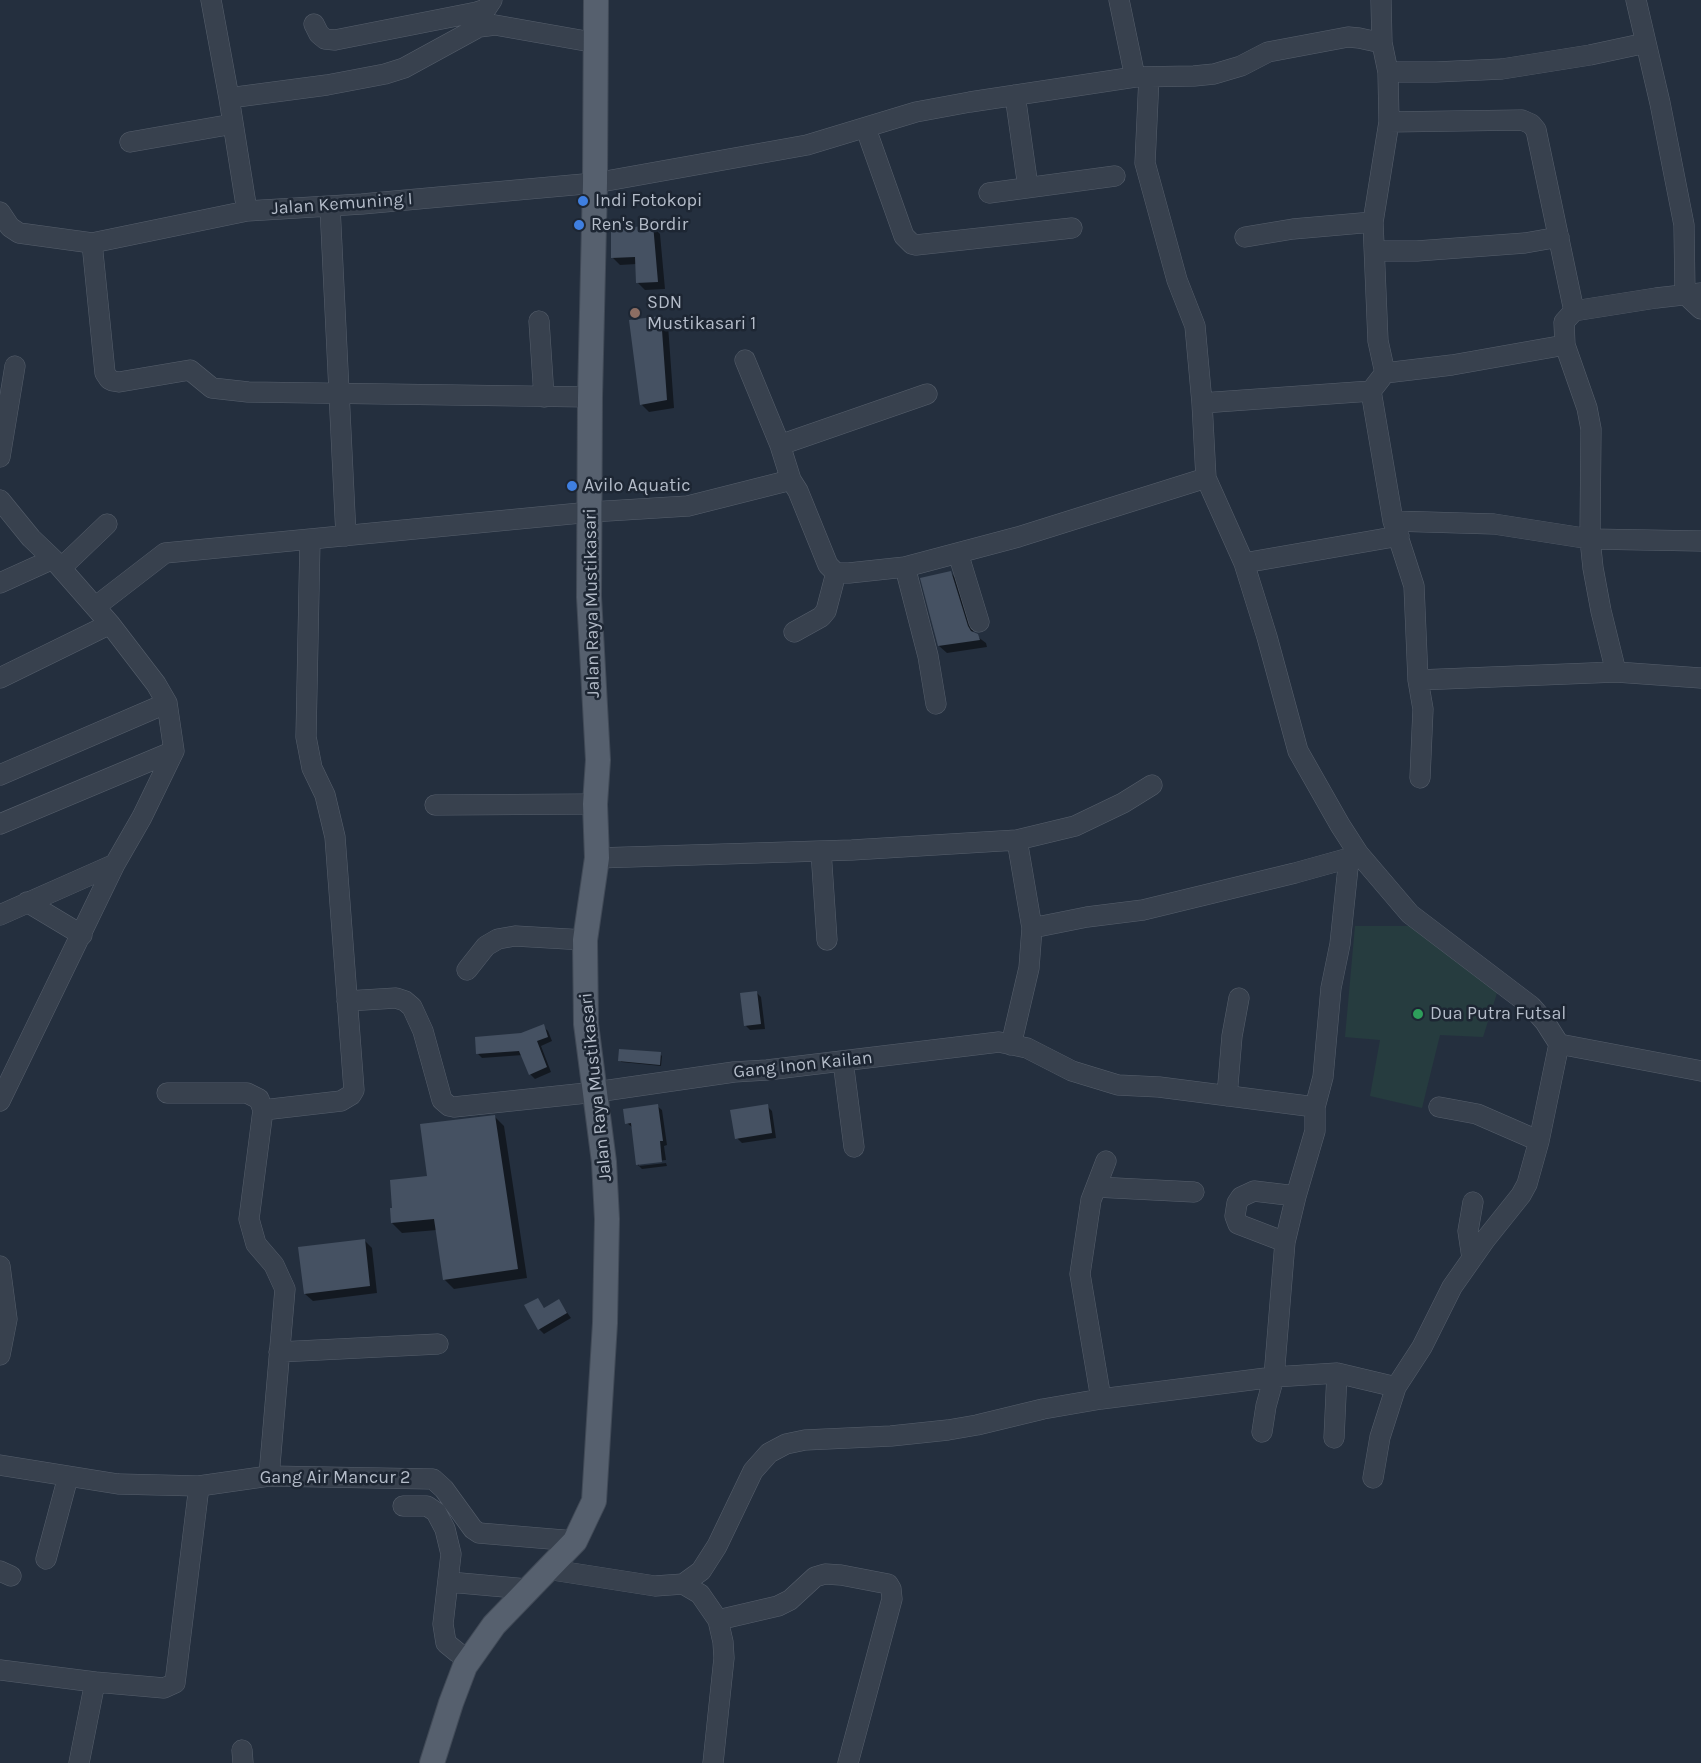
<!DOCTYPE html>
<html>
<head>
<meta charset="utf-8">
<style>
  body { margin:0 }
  canvas { display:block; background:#242f3e }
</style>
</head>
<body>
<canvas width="1701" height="1763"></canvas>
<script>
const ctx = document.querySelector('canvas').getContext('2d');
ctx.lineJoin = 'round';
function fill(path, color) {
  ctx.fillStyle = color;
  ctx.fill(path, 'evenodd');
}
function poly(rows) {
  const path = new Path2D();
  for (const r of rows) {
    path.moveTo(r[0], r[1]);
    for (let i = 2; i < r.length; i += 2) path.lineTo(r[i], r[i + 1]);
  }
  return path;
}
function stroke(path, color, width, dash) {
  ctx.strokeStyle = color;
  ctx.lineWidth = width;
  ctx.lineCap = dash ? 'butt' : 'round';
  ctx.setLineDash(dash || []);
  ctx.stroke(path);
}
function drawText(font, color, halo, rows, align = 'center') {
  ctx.font = font + ' Karla,sans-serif';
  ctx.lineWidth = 5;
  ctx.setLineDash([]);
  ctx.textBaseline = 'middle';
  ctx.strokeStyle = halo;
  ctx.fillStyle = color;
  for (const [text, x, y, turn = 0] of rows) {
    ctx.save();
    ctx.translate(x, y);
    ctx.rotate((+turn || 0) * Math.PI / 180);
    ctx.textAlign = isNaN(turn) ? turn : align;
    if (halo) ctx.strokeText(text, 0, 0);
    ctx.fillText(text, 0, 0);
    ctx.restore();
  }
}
const green = poly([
  [1355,926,1410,926,1497,993,1483,1037,1440,1035,1422,1108,1370,1096,1380,1040,1345,1037]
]);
const shadow = poly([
  [652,226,660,234,665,289,645,290,638,283,637,264,620,265,612,257],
  [661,317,668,325,674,408,649,412,641,404],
  [951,573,958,581,974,634,986,643,987,647,947,653,939,646],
  [756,992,761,997,765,1029,750,1030,746,1026],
  [543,1026,548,1031,552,1041,541,1046,551,1072,535,1079,530,1074,523,1055,482,1058,478,1054],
  [660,1054,662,1056,661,1066,621,1062,620,1060],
  [657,1106,662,1110,667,1145,664,1146,666,1160,639,1163,639,1166,666,1163,667,1166,642,1169,637,1164,633,1128,627,1123],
  [767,1106,772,1111,776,1138,742,1143,737,1138],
  [494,1116,504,1126,527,1278,454,1289,444,1279,437,1230,402,1233,392,1223,429,1178],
  [364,1240,372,1248,377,1293,313,1301,305,1294],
  [537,1300,545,1309,559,1301,571,1318,544,1334,539,1329]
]);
const building = poly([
  [653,224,658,282,636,283,635,257,611,258,611,231],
  [661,316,667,400,640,405,629,320],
  [951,571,968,626,971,631,978,634,980,640,938,646,920,578],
  [757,991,761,1024,744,1026,740,993],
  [544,1024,548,1037,537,1041,547,1067,529,1075,519,1051,476,1054,475,1037,521,1033],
  [619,1049,661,1052,660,1065,618,1061],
  [658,1104,663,1141,660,1141,662,1162,636,1165,631,1123,625,1124,623,1109],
  [768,1104,772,1133,735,1139,730,1110],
  [495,1115,518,1269,443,1280,434,1219,391,1223,390,1208,392,1208,390,1180,427,1176,420,1124],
  [365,1239,370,1286,304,1294,298,1247],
  [538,1298,544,1308,559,1299,567,1313,538,1330,524,1305]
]);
const minor = poly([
  [211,0,229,98,247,211],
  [1119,0,1135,77],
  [1636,0,1660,103,1684,225,1685,294,1701,309],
  [314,24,319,34,325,39,335,40,477,12,486,9,492,0],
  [1388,72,1436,72,1502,69,1590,55,1646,43],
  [1015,95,1028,187],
  [229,98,327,85,385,74,404,68,479,27,495,25,597,43],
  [1389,122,1522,120,1531,124,1536,130,1574,311],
  [866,129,904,236,912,244,916,245,1072,228],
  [130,142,233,124],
  [989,193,1115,176],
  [330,206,346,536],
  [0,212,10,227,19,233,92,243,247,211,362,204,595,183,807,145,916,112,970,102,1135,77,1194,76,1214,74,1241,66,1268,52,1348,37,1359,38,1382,43],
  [1245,237,1293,229,1373,222],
  [92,243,105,373,109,379,113,381,119,382,190,370,212,388,248,392,590,397],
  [1376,251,1417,251,1525,243,1559,237],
  [539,321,544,397],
  [745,360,780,445,791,480],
  [1385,373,1452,365,1565,345],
  [1371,391,1393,521,1414,586,1418,680,1423,709,1420,778],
  [1202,403,1371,391,1385,373,1378,341,1373,222,1389,122,1388,72,1382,43,1381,0],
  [780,445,927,394],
  [0,457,15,366],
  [0,500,31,538,53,559,110,624,156,684,167,703,174,751,142,817,115,864,0,1101],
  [1393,521,1494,524,1590,539,1701,541],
  [958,553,979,622],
  [1244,563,1399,536],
  [905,567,928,656,936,704],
  [61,568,107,524],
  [0,583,53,559],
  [95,607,165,553,591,512,688,506,791,480,798,491,828,565,836,573,849,573,905,567,1018,537,1206,478],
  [794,632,821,617,826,611,836,573],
  [1616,672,1601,611,1593,568,1590,539,1591,429,1587,408,1565,345,1564,322,1574,311,1656,298,1701,293],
  [0,678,110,624],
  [1418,680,1616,672,1701,678],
  [0,775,167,703],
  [435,805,595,804],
  [0,824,174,751],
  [821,851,827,940],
  [597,858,852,850,1017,840,1075,826,1123,803,1152,785],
  [27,902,82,935],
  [0,915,115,864],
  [1032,928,1087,917,1143,910,1295,873,1349,858,1358,853],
  [467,970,486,946,498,939,515,936,585,940],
  [347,1001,396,998,405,1001,412,1007,423,1031,442,1100,449,1106,454,1107,596,1092,734,1072,767,1070,999,1042,1027,1048,1072,1071,1118,1085,1159,1087,1315,1107,1315,1131,1296,1196,1285,1242,1274,1377,1266,1406,1262,1432],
  [1559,1044,1701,1071],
  [1011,1045,1029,968,1032,928,1017,840],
  [843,1061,854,1147],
  [167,1093,247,1093,259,1099,263,1110],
  [1227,1096,1232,1036,1239,998],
  [1315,1107,1323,1077,1331,988,1340,944,1349,858],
  [1439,1107,1477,1114,1539,1141],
  [1096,1187,1194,1192],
  [1285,1242,1238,1224,1235,1216,1237,1203,1241,1197,1254,1191,1296,1196],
  [1472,1258,1468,1231,1473,1202],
  [0,1266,7,1319,0,1355],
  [279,1352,438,1344],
  [1101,1399,1080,1274,1091,1200,1106,1161],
  [1334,1438,1337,1373],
  [0,1465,118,1484,199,1486,269,1476,433,1479,444,1489,473,1529,479,1533,575,1541],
  [269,1476,285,1289,274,1265,256,1244,249,1219,263,1110,341,1101,351,1095,354,1090,335,837,325,795,312,768,306,737,310,540],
  [1373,1478,1380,1437,1396,1387],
  [403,1506,427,1506,436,1512,445,1529,451,1554,443,1624,446,1643,457,1652,470,1660],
  [46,1559,68,1477],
  [546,1569,655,1586,683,1584,701,1571,717,1546,753,1471,769,1453,786,1444,805,1440,891,1436,948,1430,977,1425,1043,1409,1101,1399,1274,1377,1337,1373,1396,1387,1422,1347,1452,1287,1485,1240,1521,1195,1527,1184,1539,1141,1559,1044,1545,1022,1531,1006,1410,914,1358,853,1340,825,1298,751,1267,637,1244,563,1206,478,1202,403,1195,326,1177,280,1145,163,1149,77],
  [0,1571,11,1576],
  [449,1582,527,1589],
  [683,1584,700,1594,718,1620,723,1642,724,1658,713,1763],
  [718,1620,778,1606,790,1600,815,1577,825,1574,841,1575,888,1584,891,1589,892,1599,848,1763],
  [0,1670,95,1682],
  [242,1750,243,1763],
  [79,1763,95,1682,164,1688,175,1683,199,1486]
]);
const major = poly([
  [432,1763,451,1703,465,1666,494,1625,575,1541,594,1501,605,1323,607,1219,604,1162,586,1024,585,940,597,858,595,804,598,760,589,597,590,397,595,183,596,0]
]);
const markers = [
  [583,201,6,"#3f7fe0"],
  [579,225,6,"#3f7fe0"],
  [635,313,6,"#8d6e63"],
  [572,486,6,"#3f7fe0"],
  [1418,1014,6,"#2e9e5b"]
];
const poiNames = [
  ["Indi Fotokopi",595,201],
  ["Ren's Bordir",591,225],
  ["SDN",647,303],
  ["Mustikasari 1",647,324],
  ["Avilo Aquatic",584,486],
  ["Dua Putra Futsal",1430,1014]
];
const streetNames = [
  ["Jalan Kemuning I",342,204,-4],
  ["Jalan Raya Mustikasari",592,603,-91],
  ["Gang Inon Kailan",803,1065,-6],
  ["Jalan Raya Mustikasari",596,1087,-96],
  ["Gang Air Mancur 2",335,1478]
];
fill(green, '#263c3f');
fill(shadow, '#0007');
fill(building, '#455162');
stroke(minor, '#565f6c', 21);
stroke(major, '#414a57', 26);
stroke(minor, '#38414e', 20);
stroke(major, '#56606e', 24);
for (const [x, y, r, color] of markers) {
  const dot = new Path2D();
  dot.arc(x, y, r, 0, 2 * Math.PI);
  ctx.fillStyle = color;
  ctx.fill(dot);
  stroke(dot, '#1d2633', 2);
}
drawText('18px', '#b4bcc9', '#1d2633', poiNames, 'left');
drawText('18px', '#b4bcc9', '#1d2633', streetNames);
</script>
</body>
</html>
